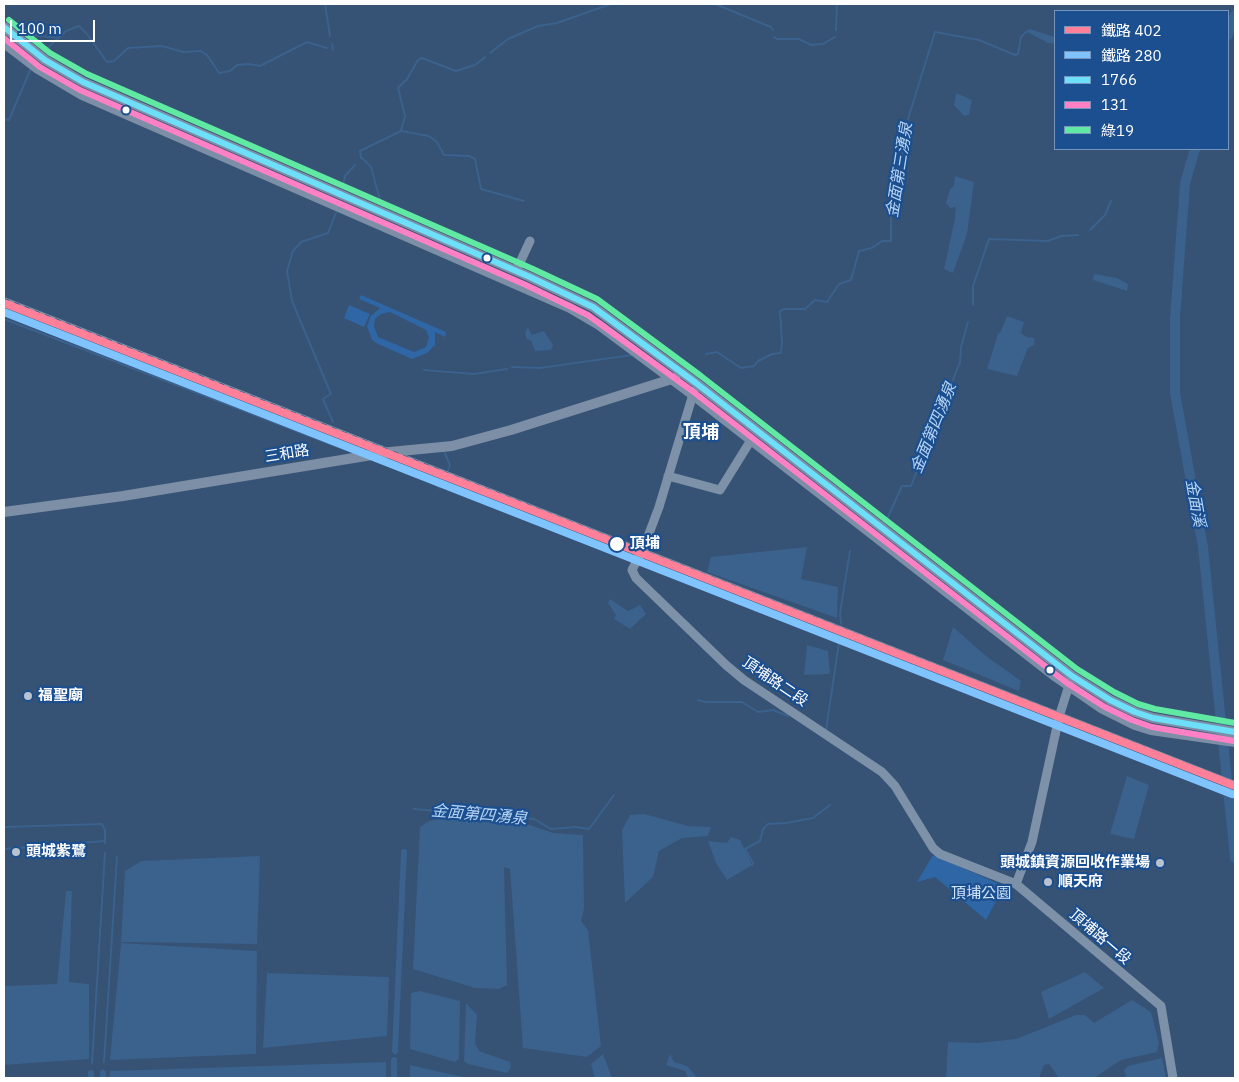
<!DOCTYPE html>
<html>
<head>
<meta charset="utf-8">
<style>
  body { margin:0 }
  #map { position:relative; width:1239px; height:1082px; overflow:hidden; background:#365274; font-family:"IBM Plex Sans","Noto Sans TC",sans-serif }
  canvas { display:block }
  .frame { position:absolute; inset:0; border:5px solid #fff; pointer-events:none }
  .legend { position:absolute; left:1054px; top:10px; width:175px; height:140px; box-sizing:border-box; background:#1b4f8f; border:1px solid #7695bc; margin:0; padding:6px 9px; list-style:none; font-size:15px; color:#fff }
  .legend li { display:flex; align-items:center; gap:10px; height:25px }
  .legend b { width:25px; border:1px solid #7695bc }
  .scale { position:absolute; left:10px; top:20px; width:85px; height:22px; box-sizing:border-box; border:2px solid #fff; border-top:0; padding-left:6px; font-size:15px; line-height:18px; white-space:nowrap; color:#fff; -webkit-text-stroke:4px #1b4f8f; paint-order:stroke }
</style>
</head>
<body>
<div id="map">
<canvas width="1239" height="1082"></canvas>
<div class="frame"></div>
<ul class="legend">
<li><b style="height:6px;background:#ff8098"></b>鐵路 402</li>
<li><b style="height:6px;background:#80c4ff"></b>鐵路 280</li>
<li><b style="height:6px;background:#6ddff8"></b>1766</li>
<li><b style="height:6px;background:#ff80c5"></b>131</li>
<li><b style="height:6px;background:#60e9a3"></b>綠19</li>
</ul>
<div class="scale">100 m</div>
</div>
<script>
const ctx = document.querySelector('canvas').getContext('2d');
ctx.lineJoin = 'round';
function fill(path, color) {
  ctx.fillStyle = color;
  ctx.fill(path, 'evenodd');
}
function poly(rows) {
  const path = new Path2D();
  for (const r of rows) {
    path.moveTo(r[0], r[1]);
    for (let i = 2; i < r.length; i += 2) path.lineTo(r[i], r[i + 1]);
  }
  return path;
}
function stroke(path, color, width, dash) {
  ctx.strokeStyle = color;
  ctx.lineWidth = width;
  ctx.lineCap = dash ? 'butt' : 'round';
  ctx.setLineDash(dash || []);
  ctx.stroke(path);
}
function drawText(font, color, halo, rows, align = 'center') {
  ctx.font = font + ' "IBM Plex Sans","Noto Sans TC",sans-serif';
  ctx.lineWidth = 4.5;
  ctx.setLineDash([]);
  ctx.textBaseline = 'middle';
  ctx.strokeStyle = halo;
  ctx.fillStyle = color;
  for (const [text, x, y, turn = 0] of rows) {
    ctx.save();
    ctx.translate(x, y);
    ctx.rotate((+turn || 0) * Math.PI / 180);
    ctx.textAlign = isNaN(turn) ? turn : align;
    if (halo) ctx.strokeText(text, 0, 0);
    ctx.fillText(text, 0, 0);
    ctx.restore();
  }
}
const green = poly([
  [361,295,446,332,445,337,435,332,435,345,427,353,412,359,378,344,372,340,367,326,371,316,380,308,359,299],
  [390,312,426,330,429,337,426,347,414,352,378,337,374,326,375,319,381,314],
  [349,305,370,314,364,327,344,318],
  [933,855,1004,886,986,920,935,877,917,882]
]);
const water = poly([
  [1030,29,1055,37,1055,44,1048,43,1025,31],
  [956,93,972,100,969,115,964,116,954,105],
  [955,176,974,182,967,234,953,273,944,269,955,218,956,207,950,208,946,203,950,189,954,186],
  [1094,274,1117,278,1128,284,1127,291,1093,280],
  [1007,316,1024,322,1021,333,1027,337,1035,338,1034,345,1028,348,1017,376,987,369,997,337,998,333,1000,333],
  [528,328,532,335,544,331,553,345,551,350,535,351,531,341,526,338,525,332],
  [807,547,801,579,838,587,837,618,707,572,711,557],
  [610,599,628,611,640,605,646,614,630,629,614,619,616,615,608,603],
  [953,627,986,656,1021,681,1019,691,943,660],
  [807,645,828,651,830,674,804,675],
  [1127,776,1149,785,1134,839,1110,834],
  [644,814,688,826,711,827,708,836,682,838,659,851,653,877,625,903,622,830,630,815],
  [451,816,527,824,553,833,583,835,584,909,581,921,588,930,601,1046,587,1057,523,1048,510,869,504,867,507,985,499,989,475,988,413,969,420,827,429,821],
  [731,837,740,840,752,865,727,880,716,863,708,841,727,843],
  [260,856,257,944,121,942,125,871,141,861],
  [66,891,72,891,69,982,89,984,89,1059,4,1065,4,986,57,984],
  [121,943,257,951,256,1054,110,1060],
  [1085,972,1104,988,1049,1019,1041,992],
  [267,973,389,977,387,1036,263,1048],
  [420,991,460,1001,459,1059,455,1062,410,1049,411,993],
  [1132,1000,1151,1012,1159,1043,1157,1052,1121,1060,1094,1078,1059,1078,1049,1064,1044,1065,1039,1078,946,1078,948,1042,978,1043,1016,1039,1076,1015,1085,1015,1094,1023],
  [466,1003,477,1015,475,1043,479,1051,510,1062,511,1068,507,1073,468,1064,464,1061],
  [603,1054,612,1078,595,1078,591,1064],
  [670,1054,674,1062,687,1066,695,1075,696,1078,688,1078,685,1071,666,1065],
  [1162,1058,1166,1078,1122,1078,1126,1076,1124,1070,1128,1066],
  [386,1062,386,1078,109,1078,110,1071],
  [410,1065,467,1078,410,1078]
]);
const stream = poly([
  [325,4,330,36],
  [715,4,771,27,773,30],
  [7,20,18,31,32,35,58,38],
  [836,30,837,4],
  [774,37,777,39,799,39,811,45,823,44,835,37],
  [332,44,333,50],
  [490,53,508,39,538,26,557,23,611,4],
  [41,54,66,31,79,26,87,34,107,62,114,61,128,48,162,46,183,52,201,51,207,55,219,73,230,71,237,65,249,64,260,66,307,42,327,48],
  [4,119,9,120,31,68],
  [401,131,429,136,437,142,444,155,469,156,475,159,481,189,524,201],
  [361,157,371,167,382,207],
  [361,158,360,151,401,131,405,116,398,88,407,79,418,60,422,58,456,71,475,65,485,57],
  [342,189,345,176,355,165],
  [1090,230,1105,215,1111,201],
  [973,305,973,286,989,239,1048,241,1061,236,1078,235],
  [4,319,356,454],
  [706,354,717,352,741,368,754,366,758,361,772,354,781,353,782,342,780,311,784,309,805,309,815,300,827,302,839,284,851,280,859,251,872,248,882,241,891,241,891,213,899,183,903,144,908,119,935,32,979,40,1015,55,1018,54,1021,37,1026,32],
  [512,367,540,368,632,355],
  [424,370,474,374,507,369],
  [333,422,323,399,331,394,292,301,287,271,293,251,301,242,328,233,336,213],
  [444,451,450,465,447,473],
  [378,462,431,481,440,488,444,480],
  [883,522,887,519,902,486,911,486,960,362,961,347,968,322],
  [841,624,840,613,850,551],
  [698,700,706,702,742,702,758,712,773,710,788,716],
  [1220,722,1235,722],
  [826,730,840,636],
  [414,809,534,819,551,829,576,827,589,829,614,795],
  [4,827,102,824,105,830,105,843],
  [4,849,105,841],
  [752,865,753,863,745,849,760,841,763,829,768,824,786,823,813,818,830,805],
  [104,1062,117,857],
  [92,1063,105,853],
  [91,1073,91,1071],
  [103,1073,103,1070]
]);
const canal = poly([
  [395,1051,404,852],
  [91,1078,91,1073],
  [103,1078,103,1073],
  [394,1078,394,1060]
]);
const river = poly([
  [1228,35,1235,15],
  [1195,149,1185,183,1175,318,1175,393,1203,547,1235,858]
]);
const minor = poly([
  [516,271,530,241],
  [694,391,659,507,644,547,632,570,636,578,726,665,744,680,882,772,895,786,933,848,940,854,1016,884,1161,1006,1173,1078],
  [668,476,720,490,751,440],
  [1016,884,1032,842,1059,717,1071,679]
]);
const major = poly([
  [4,27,45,60,83,82,530,277,593,307,696,383,1072,676,1110,700,1135,712,1153,718,1235,732],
  [4,43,38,69,82,95,570,308,599,325,693,395,1056,677,1101,708,1135,725,1151,730,1235,742],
  [4,512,123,496,390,452,452,446,511,430,675,378]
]);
const rail = poly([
  [4,299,1235,783]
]);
const bus1 = poly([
  [4,27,45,60,83,82,530,277,593,307,696,383,1072,676,1110,700,1135,712,1153,718,1235,732]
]);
const bus2 = poly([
  [4,38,40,67,80,90,526,285,588,315,691,390,1067,683,1105,707,1132,720,1152,727,1234,741]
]);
const bus3 = poly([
  [9,20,50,53,87,74,533,269,597,299,701,376,1077,669,1114,692,1138,704,1155,709,1235,723]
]);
const rail1 = poly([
  [4,303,1235,786]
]);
const rail2 = poly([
  [4,312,1232,794]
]);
const markers = [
  [126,110,4.5,"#fff"],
  [487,258,4.5,"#fff"],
  [617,544,8,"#fff"],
  [1050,670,4.5,"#fff"],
  [28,696,5,"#b9c2ce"],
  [16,852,5,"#b9c2ce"],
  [1160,863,5,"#b9c2ce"],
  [1048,882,5,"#b9c2ce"]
];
const streetNames = [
  ["三和路",287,454,-9],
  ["頂埔路二段",775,682,34],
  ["頂埔路一段",1100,937,41]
];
const stopNames = [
  ["頂埔",630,544]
];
const poiNames = [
  ["福聖廟",38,696],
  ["頭城紫鷺",26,852],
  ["頭城鎮資源回收作業場",1150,863,"right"],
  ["順天府",1058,882]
];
const parkNames = [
  ["頂埔公園",981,894]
];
const waterNames = [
  ["金面第三湧泉",900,170,-81],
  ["金面第四湧泉",934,428,-68],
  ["金面溪",1195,503,80],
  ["金面第四湧泉",479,815,5]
];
const quarterNames = [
  ["頂埔",701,433]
];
fill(green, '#2f66a5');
fill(water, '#3b618d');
stroke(stream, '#3b618d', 2);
stroke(canal, '#3b618d', 6);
stroke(river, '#3b618d', 10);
stroke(minor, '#7d92a8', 9);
stroke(major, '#7d8ea7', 10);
stroke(rail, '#7e92a7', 4);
stroke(rail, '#1b4f8f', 2, [5.5]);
stroke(bus1, '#6ddff8', 6);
stroke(bus2, '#ff80c5', 6);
stroke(bus3, '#60e9a3', 6);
stroke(rail1, '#ff8098', 8);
stroke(rail2, '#80c4ff', 8);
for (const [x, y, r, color] of markers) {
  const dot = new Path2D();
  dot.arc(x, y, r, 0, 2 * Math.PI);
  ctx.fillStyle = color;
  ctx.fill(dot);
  stroke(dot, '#1b4f8f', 2);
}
drawText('15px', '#fff', '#1b4f8f', streetNames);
drawText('bold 15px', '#fff', '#1b4f8f', stopNames, 'left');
drawText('bold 15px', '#fff', '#1b4f8f', poiNames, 'left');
drawText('15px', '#cfe3fa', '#1b4f8f', parkNames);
drawText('italic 16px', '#b5d3f5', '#1b4f8f', waterNames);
drawText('bold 18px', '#fff', '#1b4f8f', quarterNames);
</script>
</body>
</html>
